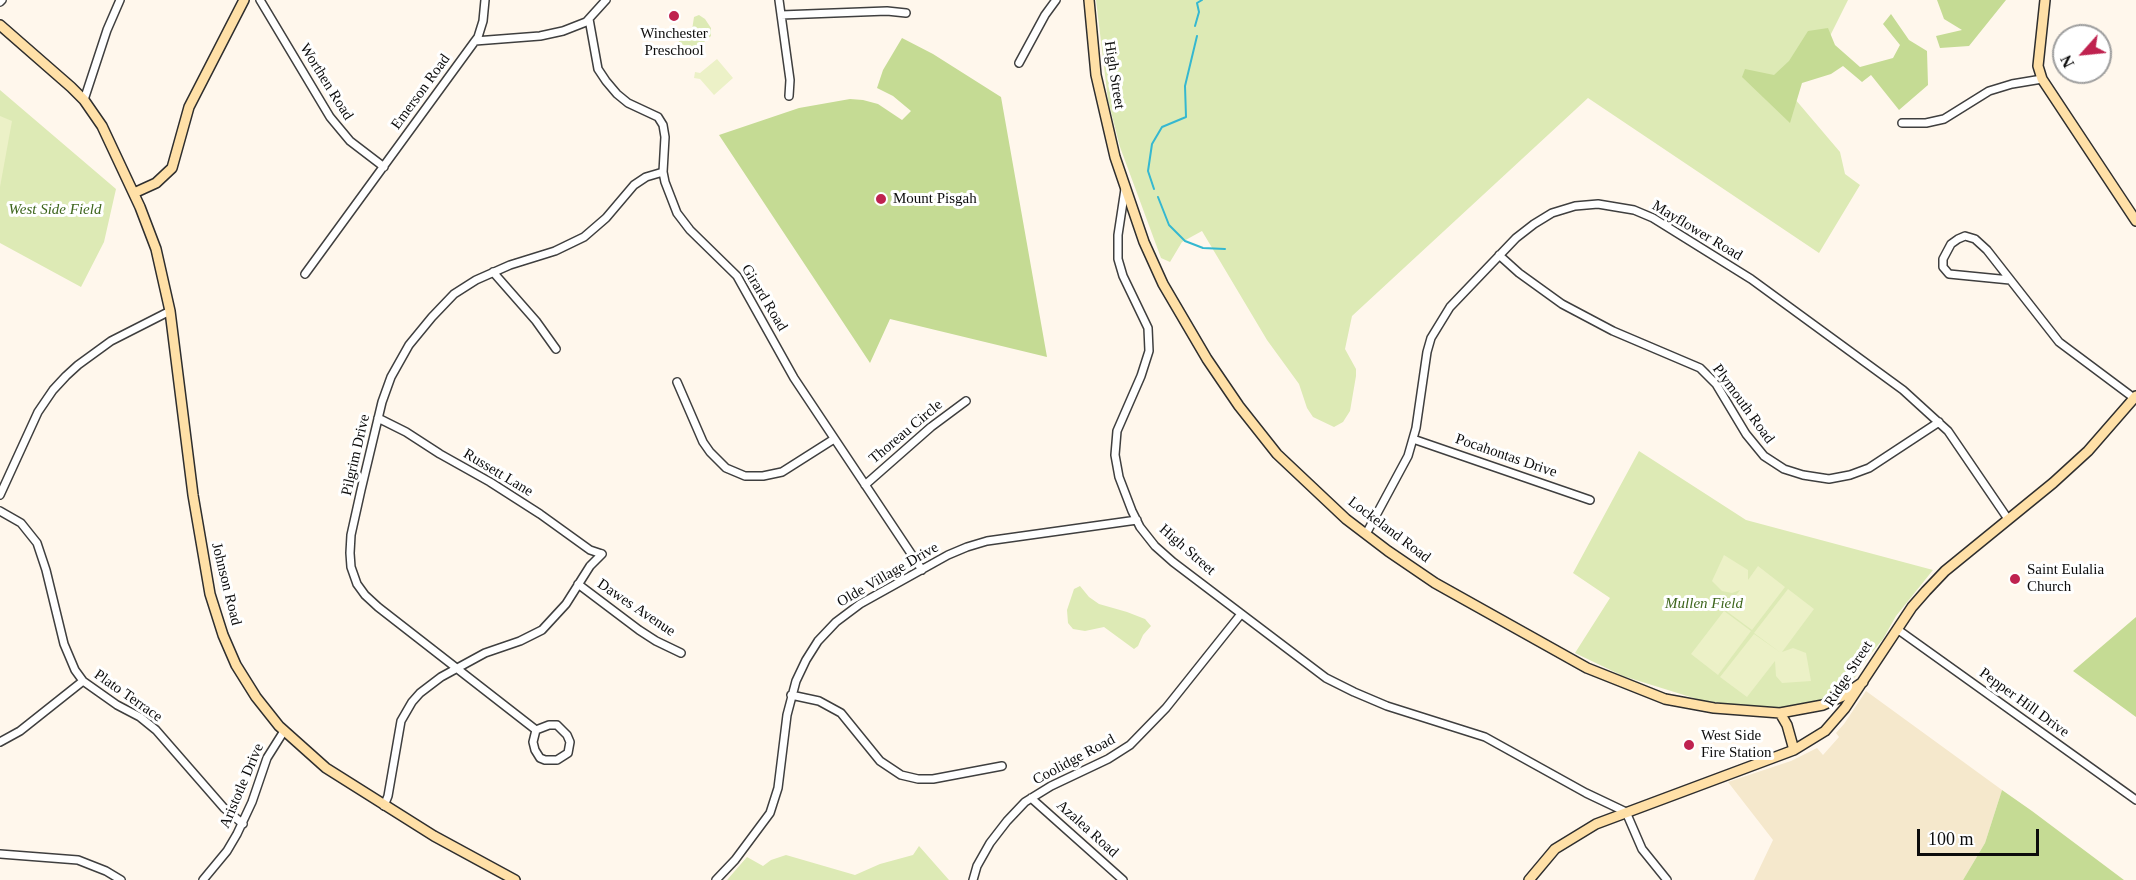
<!DOCTYPE html>
<html>
<head>
<meta charset="utf-8">
<style>
  body { margin:0 }
  #map { position:relative; width:2136px; height:880px; overflow:hidden; background:#fff7ec; font-family:"Times New Roman",serif }
  canvas { display:block }
  .north { position:absolute; left:2052px; top:24px; width:60px; height:60px; box-sizing:border-box; background:#fff; border:2px solid #9e9e9e; border-radius:50%; rotate:243deg; font-size:16px; font-weight:700; line-height:24px; text-align:center; color:#0c0c0c }
  .north::after { content:''; display:block; margin:auto; width:21px; height:27px; background:#bf224f; clip-path:polygon(50% 0,100% 100%,50% 72%,0 100%) }
  .scale { position:absolute; left:1917px; top:829px; width:122px; height:27px; box-sizing:border-box; border:3px solid #0c0c0c; border-top:0; padding-left:8px; font-size:18px; line-height:21px; white-space:nowrap; color:#0c0c0c; -webkit-text-stroke:4px #fff; paint-order:stroke }
</style>
</head>
<body>
<div id="map">
<canvas width="2136" height="880"></canvas>
<div class="north">N</div>
<div class="scale">100 m</div>
</div>
<script>
const ctx = document.querySelector('canvas').getContext('2d');
ctx.lineJoin = 'round';
function fill(path, color) {
  ctx.fillStyle = color;
  ctx.fill(path, 'evenodd');
}
function poly(rows) {
  const path = new Path2D();
  for (const r of rows) {
    path.moveTo(r[0], r[1]);
    for (let i = 2; i < r.length; i += 2) path.lineTo(r[i], r[i + 1]);
  }
  return path;
}
function stroke(path, color, width, dash) {
  ctx.strokeStyle = color;
  ctx.lineWidth = width;
  ctx.lineCap = dash ? 'butt' : 'round';
  ctx.setLineDash(dash || []);
  ctx.stroke(path);
}
function drawText(font, color, halo, rows, align = 'center') {
  ctx.font = font + ' "Times New Roman",serif';
  ctx.lineWidth = 6;
  ctx.setLineDash([]);
  ctx.textBaseline = 'middle';
  ctx.strokeStyle = halo;
  ctx.fillStyle = color;
  for (const [text, x, y, turn = 0] of rows) {
    ctx.save();
    ctx.translate(x, y);
    ctx.rotate((+turn || 0) * Math.PI / 180);
    ctx.textAlign = isNaN(turn) ? turn : align;
    if (halo) ctx.strokeText(text, 0, 0);
    ctx.fillText(text, 0, 0);
    ctx.restore();
  }
}
const farmland = poly([
  [1866,691,2002,790,1985,843,1963,880,1754,880,1773,840,1728,782,1791,761,1817,748,1823,755,1839,737,1836,733,1844,724]
]);
const green = poly([
  [1096,0,1848,0,1828,40,1789,92,1840,152,1845,174,1860,185,1819,253,1588,98,1352,316,1345,349,1356,369,1356,376,1350,411,1343,422,1334,427,1313,417,1307,408,1299,384,1267,340,1202,231,1182,242,1170,262,1161,258,1120,147,1108,100],
  [699,15,705,19,711,28,711,36,697,48,680,44,677,37,684,36,692,30,694,17],
  [0,90,116,189,104,242,81,287,0,243],
  [1639,451,1746,520,1933,570,1896,616,1883,639,1869,656,1855,677,1831,698,1792,707,1749,707,1700,700,1623,676,1575,653,1610,598,1573,573],
  [1080,586,1089,597,1099,604,1127,612,1145,619,1151,626,1143,635,1138,646,1134,649,1104,627,1085,631,1073,629,1068,623,1067,610,1074,589],
  [919,846,949,880,727,880,747,857,763,866,771,860,786,855,855,875,880,864,913,855]
]);
const forest = poly([
  [1937,0,2006,0,1969,46,1940,48,1936,36,1962,30,1944,19],
  [1891,14,1909,40,1927,51,1928,85,1899,110,1871,75,1862,82,1843,66,1831,74,1802,83,1790,123,1742,77,1745,69,1774,75,1789,61,1808,31,1828,28,1835,45,1860,67,1893,58,1900,45,1883,24],
  [902,38,933,54,1001,97,1047,357,890,319,870,363,719,135,799,108,850,99,863,100,878,104,902,120,911,111,893,96,877,88,883,70],
  [2136,617,2136,717,2073,671],
  [2002,790,2032,811,2124,880,1963,880,1985,843]
]);
const pitch = poly([
  [717,59,733,78,714,95,700,79,694,78,695,72,700,73],
  [0,116,12,121,0,187],
  [1724,555,1748,570,1748,580,1758,566,1785,587,1752,630,1725,610,1740,590,1732,593,1722,591,1712,581],
  [1788,589,1814,609,1782,652,1793,648,1806,653,1811,681,1782,683,1776,676,1775,661,1747,697,1720,677,1754,634,1781,653,1754,633],
  [1724,611,1751,631,1718,675,1691,654]
]);
const stream = poly([
  [1195,26,1199,12,1197,3,1202,0],
  [1154,189,1148,171,1152,144,1162,127,1186,117,1185,86,1197,36],
  [1158,197,1169,225,1185,241,1203,248,1225,249]
]);
const street = poly([
  [260,0,330,117,350,141,384,167],
  [779,0,790,80,789,96],
  [0,2,2,0],
  [781,15,887,11,906,13],
  [589,19,598,69,606,81,617,94,628,103,658,117,663,125,665,137,663,172,665,182,677,213,690,230,737,276,794,378,922,570],
  [475,41,478,37,483,21,485,0],
  [1019,63,1045,15,1056,0],
  [84,100,107,30,120,0],
  [1902,123,1926,123,1944,119,1989,91,2012,84,2042,79],
  [1125,189,1118,235,1118,259,1123,276,1148,328,1149,351,1141,376,1117,431,1115,455,1119,477,1132,511,1140,527,1155,546,1173,562,1326,678,1354,692,1387,706,1485,737,1586,793,1626,812,1642,849,1667,880],
  [1499,255,1519,273,1562,304,1613,331,1700,368,1716,384,1746,434,1764,456,1784,469,1803,475,1829,479,1850,475,1869,468,1939,422],
  [493,272,536,321,556,349],
  [305,274,475,41,540,36,563,31,586,22,606,0],
  [2010,280,1949,274,1943,267,1943,259,1951,244,1958,239,1965,236,1975,239,1987,250,2059,342,2134,398],
  [677,382,703,442,710,452,726,468,745,476,763,476,782,472,834,439],
  [378,418,406,432,440,454,490,482,540,514,590,550,602,554],
  [1413,439,1590,500],
  [865,485,931,427,966,401],
  [0,495,38,412,53,390,66,376,78,365,111,341,170,311],
  [0,511,21,523,37,543,46,570,64,644,75,670,83,681,117,705,140,717,156,730,224,808,243,824],
  [1366,534,1408,456,1416,428,1427,352,1431,338,1450,307,1516,238,1534,224,1552,213,1575,206,1598,204,1634,210,1653,218,1751,279,1903,390,1948,431,2008,519],
  [578,584,639,630,656,641,681,653],
  [1897,629,2136,800],
  [791,695,819,701,841,713,880,761,901,775,918,779,933,779,1002,766],
  [536,730,549,725,557,725,567,735,570,742,568,753,557,760,545,760,540,758,535,750,533,742,536,730,378,607,365,595,357,584,351,567,350,553,351,535,361,490,382,402,391,377,409,345,432,317,454,294,476,280,510,265,555,251,584,237,606,218,634,185,646,177,663,172],
  [0,742,20,731,83,681],
  [1031,798,1123,880],
  [384,806,388,796,401,721,412,702,420,693,441,677,485,653,520,641,542,630,566,604,590,566,602,554],
  [0,854,78,860,106,871,121,880],
  [203,880,227,851,237,834,252,802,267,758,284,731],
  [716,880,735,860,770,813,778,788,787,715,796,681,806,660,818,641,836,622,860,604,948,555,967,547,987,541,1137,520],
  [973,880,977,866,990,843,1007,821,1025,802,1051,786,1108,759,1130,745,1166,708,1241,614]
]);
const secondary = poly([
  [1089,0,1096,75,1115,157,1144,242,1163,284,1207,359,1239,406,1277,454,1346,519,1388,551,1435,583,1587,668,1665,699,1714,708,1780,713,1823,705,1841,697,1863,682],
  [2045,0,2038,66,2042,79,2136,221],
  [0,25,71,87,84,100,102,126,140,207,156,249,170,311,193,495,210,594,223,635,236,665,256,697,279,726,326,768,434,836,515,880],
  [134,193,156,183,172,168,189,107,244,0],
  [1780,713,1787,725,1794,750],
  [1529,880,1555,849,1596,824,1794,750,1825,731,1845,708,1912,607,1926,591,1945,571,2053,483,2088,451,2136,396]
]);
const markers = [
  [674,16,6,"#bf224f"],
  [881,199,6,"#bf224f"],
  [2015,579,6,"#bf224f"],
  [1689,745,6,"#bf224f"]
];
const poiNames = [
  ["Winchester",674,34,"center"],
  ["Preschool",674,51,"center"],
  ["Mount Pisgah",893,199],
  ["Saint Eulalia",2027,570],
  ["Church",2027,587],
  ["West Side",1701,736],
  ["Fire Station",1701,753]
];
const streetNames = [
  ["High Street",1114,75,81],
  ["Worthen Road",326,82,58],
  ["Emerson Road",421,92,-54],
  ["Mayflower Road",1697,231,31],
  ["Girard Road",764,298,59],
  ["Plymouth Road",1743,404,54],
  ["Thoreau Circle",906,432,-40],
  ["Pilgrim Drive",356,455,-77],
  ["Pocahontas Drive",1506,456,19],
  ["Russett Lane",498,473,31],
  ["Lockeland Road",1389,530,37],
  ["High Street",1187,550,41],
  ["Olde Village Drive",888,575,-30],
  ["Johnson Road",226,584,76],
  ["Dawes Avenue",636,608,34],
  ["Ridge Street",1849,674,-57],
  ["Plato Terrace",128,696,35],
  ["Pepper Hill Drive",2024,703,36],
  ["Coolidge Road",1074,760,-28],
  ["Aristotle Drive",242,786,-67],
  ["Azalea Road",1087,829,42]
];
const parkNames = [
  ["West Side Field",55,210],
  ["Mullen Field",1704,604]
];
fill(farmland, '#f5e8cc');
fill(green, '#ddeab5');
fill(forest, '#c5db94');
fill(pitch, '#ecf1c7');
stroke(stream, '#35b8d0', 2);
stroke(street, '#3f3f3f', 10);
stroke(secondary, '#2e2e2e', 12);
stroke(street, '#fff', 7);
stroke(secondary, '#ffe0a7', 9);
for (const [x, y, r, color] of markers) {
  const dot = new Path2D();
  dot.arc(x, y, r, 0, 2 * Math.PI);
  ctx.fillStyle = color;
  ctx.fill(dot);
  stroke(dot, '#fff', 2);
}
drawText('15px', '#0c0c0c', '#fff', poiNames, 'left');
drawText('15px', '#0c0c0c', '#fff', streetNames);
drawText('italic 15px', '#3d651c', '#fff', parkNames);
</script>
</body>
</html>
